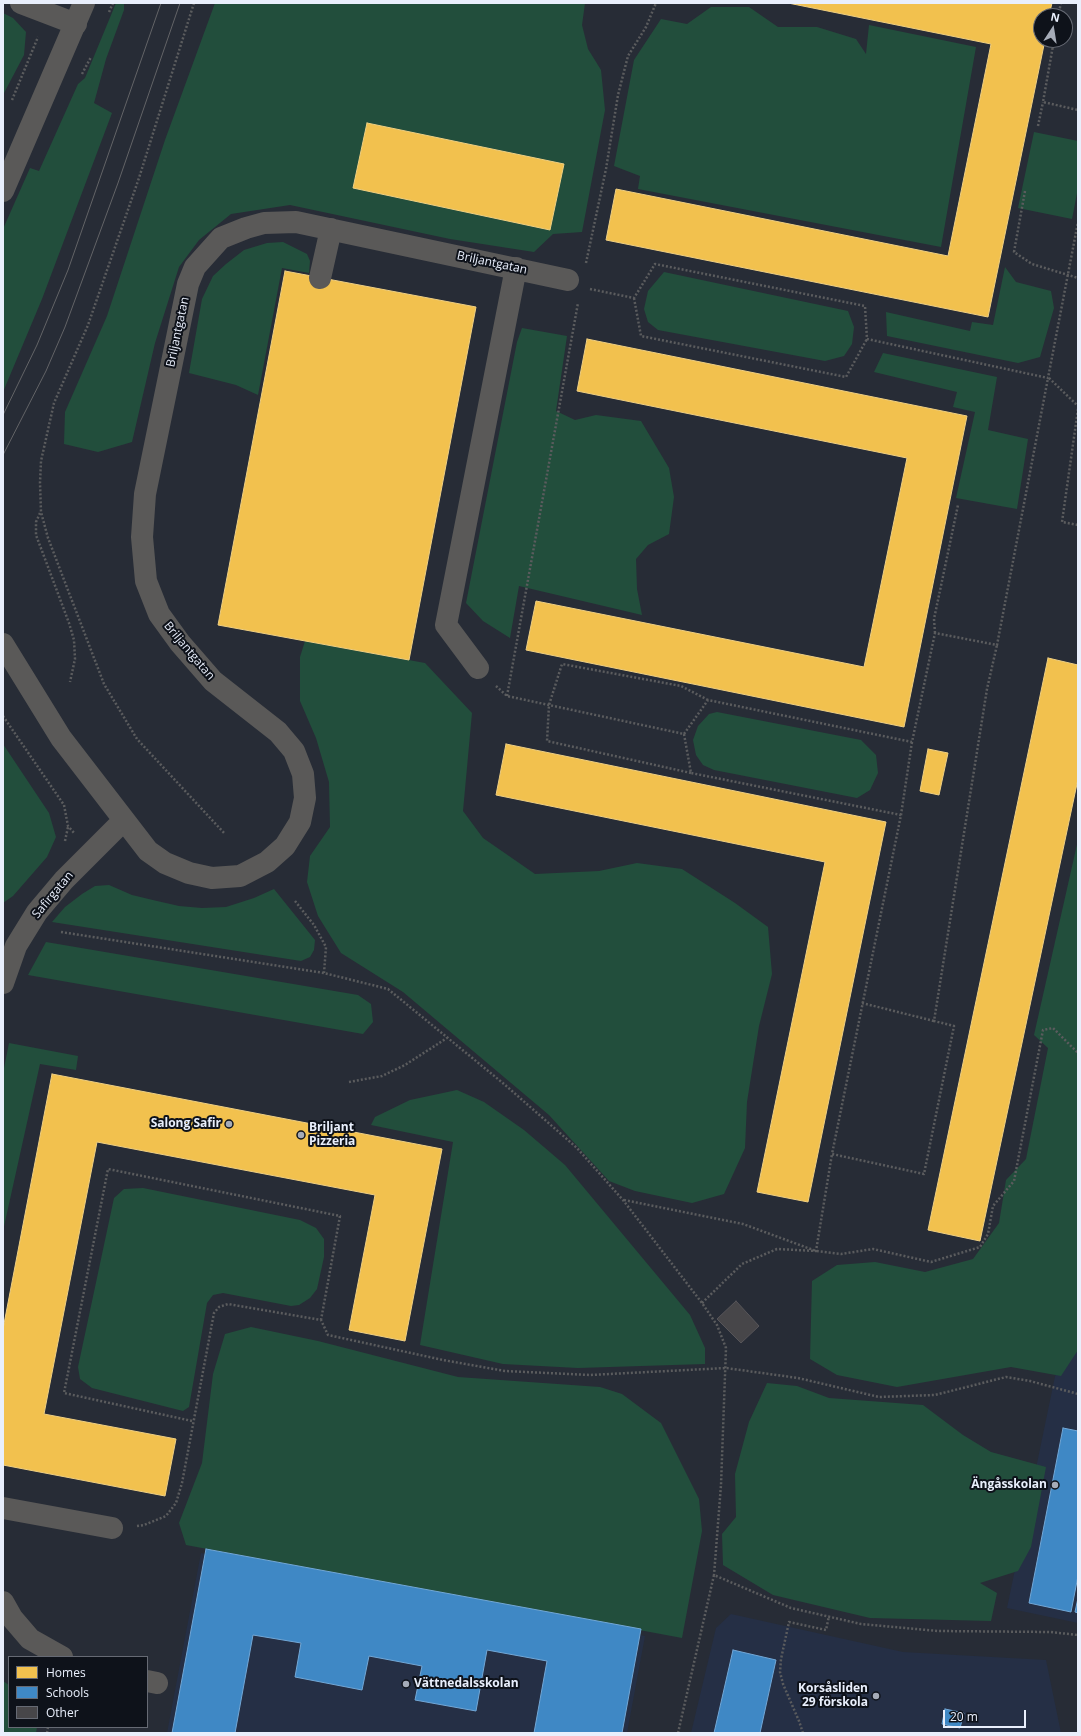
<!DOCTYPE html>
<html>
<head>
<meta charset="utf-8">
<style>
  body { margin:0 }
  #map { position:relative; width:1081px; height:1736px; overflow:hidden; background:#272c36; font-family:"Open Sans",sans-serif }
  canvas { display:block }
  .frame { position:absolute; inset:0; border:4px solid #e9effc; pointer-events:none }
  .legend { position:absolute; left:8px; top:1656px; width:140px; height:72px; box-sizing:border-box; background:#0e121a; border:1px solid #666a74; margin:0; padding:5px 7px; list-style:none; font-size:12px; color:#e9effc }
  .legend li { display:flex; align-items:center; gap:8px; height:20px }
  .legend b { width:20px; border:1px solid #666a74 }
  .north { position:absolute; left:1033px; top:8px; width:40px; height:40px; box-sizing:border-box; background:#0e121a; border:1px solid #666a74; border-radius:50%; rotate:12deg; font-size:11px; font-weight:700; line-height:16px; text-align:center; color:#e9effc }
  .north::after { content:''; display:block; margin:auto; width:14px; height:18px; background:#a5abb7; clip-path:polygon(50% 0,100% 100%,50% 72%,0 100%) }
  .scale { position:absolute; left:943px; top:1710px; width:83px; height:18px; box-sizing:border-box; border:2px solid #e9effc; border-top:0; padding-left:5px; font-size:12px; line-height:14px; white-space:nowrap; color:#e9effc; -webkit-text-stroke:3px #0e121a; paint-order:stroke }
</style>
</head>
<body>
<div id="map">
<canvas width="1081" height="1736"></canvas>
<div class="frame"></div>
<ul class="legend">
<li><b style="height:11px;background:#f2c14e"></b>Homes</li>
<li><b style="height:11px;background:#3f88c5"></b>Schools</li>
<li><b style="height:11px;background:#474649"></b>Other</li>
</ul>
<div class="north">N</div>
<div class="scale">20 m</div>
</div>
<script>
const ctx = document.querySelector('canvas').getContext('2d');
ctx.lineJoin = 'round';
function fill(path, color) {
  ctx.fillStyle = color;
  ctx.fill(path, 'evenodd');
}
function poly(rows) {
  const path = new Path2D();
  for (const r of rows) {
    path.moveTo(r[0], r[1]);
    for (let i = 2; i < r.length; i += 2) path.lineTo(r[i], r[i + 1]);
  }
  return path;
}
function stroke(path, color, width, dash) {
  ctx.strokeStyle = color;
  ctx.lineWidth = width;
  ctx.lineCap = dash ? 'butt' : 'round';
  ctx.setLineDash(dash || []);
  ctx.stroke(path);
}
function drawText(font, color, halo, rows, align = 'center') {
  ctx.font = font + ' "Open Sans",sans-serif';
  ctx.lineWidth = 4;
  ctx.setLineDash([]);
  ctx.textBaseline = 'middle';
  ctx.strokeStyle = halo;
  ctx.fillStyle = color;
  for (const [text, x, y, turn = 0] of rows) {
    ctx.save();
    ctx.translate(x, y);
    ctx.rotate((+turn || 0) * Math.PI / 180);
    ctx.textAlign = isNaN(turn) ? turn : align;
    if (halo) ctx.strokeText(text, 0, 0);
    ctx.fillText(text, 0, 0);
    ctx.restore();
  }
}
const built = poly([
  [1078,1303,1078,1623,1007,1608,1058,1362],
  [201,1553,645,1636,627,1733,167,1733],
  [731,1614,903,1652,1046,1660,1061,1733,691,1733,716,1628]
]);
const green = poly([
  [116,3,124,3,124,10,106,59,94,103,112,113,42,299,3,392,3,229,30,168,39,171,78,84,85,78],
  [215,3,585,3,582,25,588,49,601,70,605,110,582,232,553,234,534,252,450,239,290,205,231,214,199,240,179,267,155,343,132,442,98,452,64,444,65,412,107,316,165,140],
  [711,7,749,7,778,27,817,27,856,39,866,54,869,25,976,47,941,247,638,189,640,176,614,166,634,60,661,19,687,24],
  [3,13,13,18,26,32,24,55,3,95],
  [1034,132,1078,141,1078,188,1072,219,1018,208],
  [283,242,307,254,310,261,309,273,282,268,258,395,236,385,189,373,202,299,213,276,226,264,244,250,267,243],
  [1005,267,1016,282,1051,291,1054,308,1040,357,1018,363,887,336,886,312,970,331,972,322,993,325],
  [664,272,848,311,854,327,852,344,844,356,825,361,658,330,648,322,644,309,648,291],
  [522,328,567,336,556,411,575,420,596,415,641,421,669,468,674,497,669,534,648,545,636,559,637,589,642,615,519,586,510,638,483,621,466,603,517,342],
  [883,353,997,377,988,430,1028,439,1017,509,956,498,975,412,953,407,957,392,874,372],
  [305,641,425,663,472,713,463,811,483,838,535,874,599,871,637,863,682,869,735,903,768,927,772,974,759,1026,747,1102,745,1148,724,1194,692,1203,635,1191,609,1181,549,1115,403,992,341,953,318,916,307,882,310,856,330,827,329,782,316,738,300,701,300,657],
  [717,712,861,740,876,755,878,773,870,790,857,798,714,770,703,765,696,755,693,740,698,726,709,714],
  [3,744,49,813,56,837,47,857,13,896,3,903],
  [1078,840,1078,1350,1061,1376,1011,1367,897,1387,837,1375,810,1359,812,1281,837,1265,875,1262,925,1272,973,1259,999,1223,1006,1180,1026,1159,1048,1048,1034,1035],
  [109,885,132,895,157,901,179,906,202,908,226,907,254,898,274,889,315,940,314,950,310,957,301,961,52,922,65,907,82,894,95,886],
  [46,942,358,995,371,1004,373,1022,363,1034,28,975],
  [9,1043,78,1056,76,1070,40,1064,3,1231,3,1073],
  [457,1090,484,1102,524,1130,565,1165,690,1315,705,1348,705,1364,578,1368,503,1364,420,1345,453,1142,371,1125,375,1117,410,1100],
  [143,1188,300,1220,316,1228,324,1239,324,1257,317,1289,310,1298,299,1305,291,1306,223,1293,213,1295,207,1303,189,1407,183,1411,92,1388,80,1379,78,1367,114,1198,124,1189],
  [251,1327,318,1341,458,1377,600,1387,622,1394,661,1423,699,1499,702,1531,682,1638,186,1545,179,1523,202,1463,213,1374,225,1334],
  [767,1383,797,1386,829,1398,923,1405,963,1435,991,1452,1046,1467,1031,1547,1018,1571,980,1583,997,1593,991,1621,870,1618,773,1595,723,1565,722,1534,736,1517,735,1474,749,1422],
  [3,1681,9,1685,9,1727,37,1727,36,1733,3,1733]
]);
const homes = poly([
  [788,3,1052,3,1049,16,1041,16,1041,40,1045,40,988,317,606,240,616,189,948,256,991,44,788,3],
  [367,123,564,164,550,230,353,188,367,123],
  [285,271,476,307,409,660,218,625,285,271],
  [587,339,967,416,904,727,526,650,536,601,864,667,907,458,577,391,587,339],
  [1048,658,1078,665,1078,779,980,1241,928,1230,1048,658],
  [506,744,886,822,808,1202,757,1192,825,862,496,795,506,744],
  [928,749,948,753,939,795,920,791,928,749],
  [52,1074,442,1149,405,1341,349,1330,375,1195,97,1142,44,1414,176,1439,165,1496,3,1465,3,1329,52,1074]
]);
const schools = poly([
  [1063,1428,1078,1431,1078,1576,1071,1612,1029,1603,1063,1428],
  [206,1549,641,1629,622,1733,534,1733,547,1661,487,1650,476,1711,415,1700,422,1666,369,1656,362,1690,295,1677,301,1643,253,1635,235,1733,172,1733,206,1549],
  [1078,1598,1078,1613,1075,1612,1078,1598],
  [733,1650,776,1660,760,1733,714,1733,733,1650],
  [945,1709,964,1713,960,1728,942,1724,945,1709]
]);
const building = poly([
  [736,1301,759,1326,741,1343,717,1319,736,1301]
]);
const path = poly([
  [194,3,139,178,88,325,54,403,41,461,40,483,41,512,48,538,104,684,137,739,225,834],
  [109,12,113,3],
  [1058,16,1061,3],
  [1054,40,1043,102,1078,110],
  [82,74,91,57],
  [12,100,38,37],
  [1038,126,1043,102],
  [1025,191,1014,252,1032,264,1078,278],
  [586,263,606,169,618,95,628,56,646,27,656,3],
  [590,289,634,298,655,264,865,306,867,339,1048,378,1078,222],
  [634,298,641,336,846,377,867,339],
  [1049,378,1078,406],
  [1078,409,1062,522,1078,525],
  [40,513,36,522,36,535,69,623,74,640,75,659,70,682],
  [935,633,934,619,958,505],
  [496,686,507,696,684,734,708,700,912,742,935,633,997,645,1048,378],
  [507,696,578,303],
  [3,716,64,805,68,826,75,834],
  [684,734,691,773,901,815],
  [912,742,901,815,832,1154,924,1174,954,1026,934,1021,987,689,997,645],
  [691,773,547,741,549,705,562,664,681,686,708,700],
  [65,841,68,827],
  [295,901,314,925,326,947,324,973],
  [61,932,324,973,388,989,504,1084,577,1148,623,1200,702,1303,717,1325,726,1348,721,1485,714,1575],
  [862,1003,934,1021],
  [349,1082,382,1076,405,1065,447,1038],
  [624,1200,743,1224,816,1251,841,1254,873,1249,931,1262,980,1247,988,1234,993,1206,1014,1181,1043,1030,1053,1028,1078,1053],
  [702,1303,742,1264,777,1249,816,1251,832,1154],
  [192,1421,64,1393,108,1169,340,1216,321,1320],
  [137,1526,144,1525,166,1516,176,1503,182,1483,214,1313,219,1307,228,1304,321,1320,328,1335,443,1360,505,1371,590,1375,726,1368,798,1378,879,1397,935,1395,1006,1377,1030,1381,1078,1394],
  [47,1733,48,1727],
  [678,1733,714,1575,791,1608,861,1624,938,1631,1050,1632,1078,1635],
  [803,1733,799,1721,783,1684,780,1672,781,1659,789,1622,826,1630,829,1616]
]);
const minor = poly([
  [21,3,76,24],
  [3,191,84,3],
  [320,278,331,229],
  [3,644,61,738,148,851,165,863,189,873,212,878,240,876,267,862,285,846,300,822,305,798,303,774,294,751,278,732,213,681,180,643,159,614,146,581,142,537,145,494,188,284,195,267,221,238,246,228,264,223,296,222,568,280],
  [478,668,446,625,516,268],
  [3,983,16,946,37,912,64,880,123,821],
  [3,1508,112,1528],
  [3,1602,12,1618,30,1639,62,1657],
  [147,1681,157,1683]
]);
const tram = poly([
  [3,415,37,345,68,270,161,3],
  [3,455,46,371,65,327,118,183,180,3]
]);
const markers = [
  [229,1124,4,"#a5abb7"],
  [301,1135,4,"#a5abb7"],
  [1055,1485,4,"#a5abb7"],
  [406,1684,4,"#a5abb7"],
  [876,1696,4,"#a5abb7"]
];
const streetNames = [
  ["Briljantgatan",492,263,12],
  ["Briljantgatan",178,332,-78],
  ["Briljantgatan",189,651,50],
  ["Safirgatan",53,895,-50]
];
const poiNames = [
  ["Salong Safir",221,1124],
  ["Briljant",309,1128,"left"],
  ["Pizzeria",309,1142,"left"],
  ["Ängåsskolan",1047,1485],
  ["Vättnedalsskolan",414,1684,"left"],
  ["Korsåsliden",868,1689],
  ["29 förskola",868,1703]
];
fill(built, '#252f45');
fill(green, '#224e3c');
fill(homes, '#f2c14e');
stroke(homes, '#efcf82', 1);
fill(schools, '#3f88c5');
stroke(schools, '#72a7d6', 1);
fill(building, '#474649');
stroke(building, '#575559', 1);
stroke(path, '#5b5c5e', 2.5, [2, 2]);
stroke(minor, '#5a5958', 22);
stroke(tram, '#636467', 1);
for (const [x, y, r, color] of markers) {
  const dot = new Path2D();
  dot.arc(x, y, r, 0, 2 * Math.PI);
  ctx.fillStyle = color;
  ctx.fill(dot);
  stroke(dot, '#0e121a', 1.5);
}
drawText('12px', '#e9effc', '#0e121a', streetNames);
drawText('bold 12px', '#e9effc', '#0e121a', poiNames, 'right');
</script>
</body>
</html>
